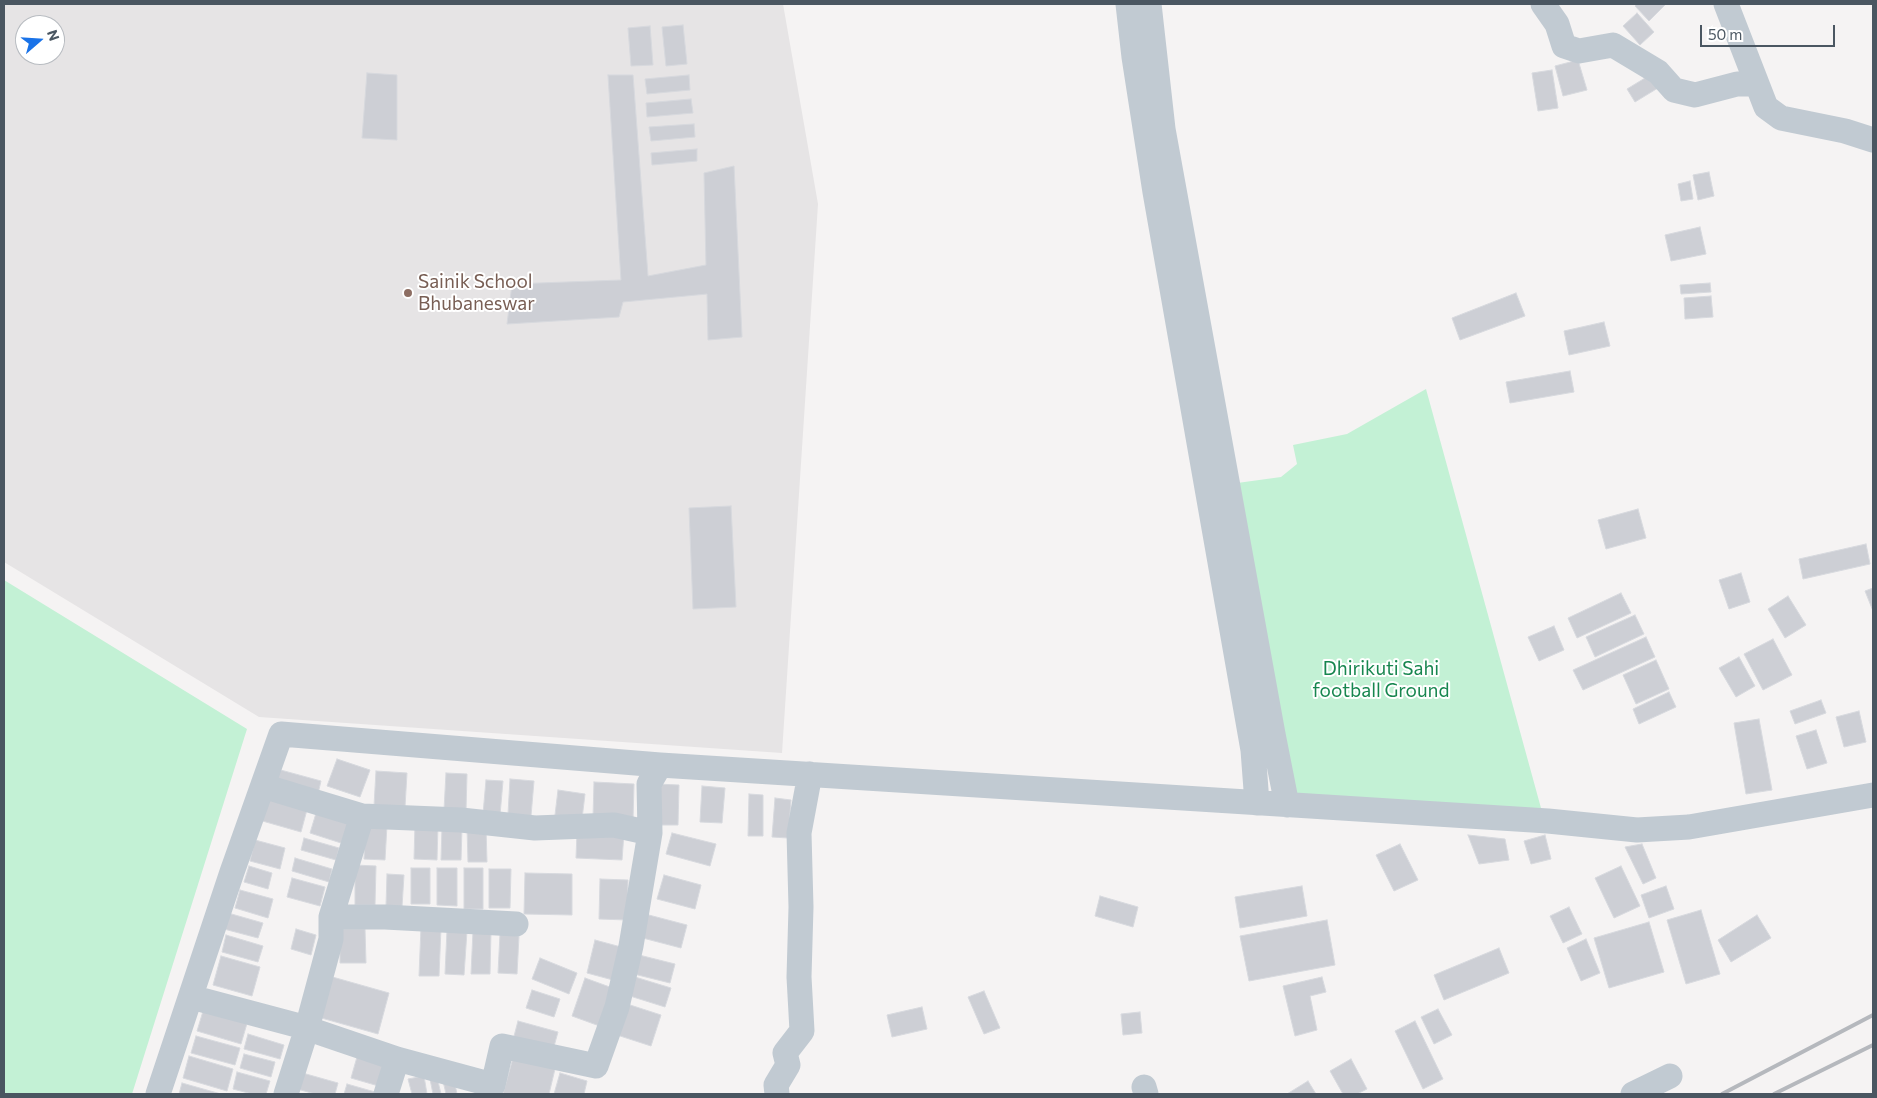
<!DOCTYPE html>
<html>
<head>
<meta charset="utf-8">
<style>
  body { margin:0 }
  #map { position:relative; width:1877px; height:1098px; overflow:hidden; background:#f5f3f3; font-family:Commissioner,sans-serif }
  canvas { display:block }
  .frame { position:absolute; inset:0; border:5px solid #4a5661; pointer-events:none }
  .north { position:absolute; left:15px; top:15px; width:50px; height:50px; box-sizing:border-box; background:#fff; border:1px solid #b7bbc0; border-radius:50%; rotate:71deg; font-size:14px; font-weight:700; line-height:20px; text-align:center; color:#4a5661 }
  .north::after { content:''; display:block; margin:auto; width:18px; height:22px; background:#1a73e8; clip-path:polygon(50% 0,100% 100%,50% 72%,0 100%) }
  .scale { position:absolute; left:1700px; top:25px; width:135px; height:22px; box-sizing:border-box; border:2px solid #4a5661; border-top:0; padding-left:6px; font-size:15px; line-height:18px; white-space:nowrap; color:#4a5661; -webkit-text-stroke:4px #fff; paint-order:stroke }
</style>
</head>
<body>
<div id="map">
<canvas width="1877" height="1098"></canvas>
<div class="frame"></div>
<div class="north">N</div>
<div class="scale">50 m</div>
</div>
<script>
const ctx = document.querySelector('canvas').getContext('2d');
ctx.lineJoin = 'round';
function fill(path, color) {
  ctx.fillStyle = color;
  ctx.fill(path, 'evenodd');
}
function poly(rows) {
  const path = new Path2D();
  for (const r of rows) {
    path.moveTo(r[0], r[1]);
    for (let i = 2; i < r.length; i += 2) path.lineTo(r[i], r[i + 1]);
  }
  return path;
}
function stroke(path, color, width, dash) {
  ctx.strokeStyle = color;
  ctx.lineWidth = width;
  ctx.lineCap = dash ? 'butt' : 'round';
  ctx.setLineDash(dash || []);
  ctx.stroke(path);
}
function drawText(font, color, halo, rows, align = 'center') {
  ctx.font = font + ' Commissioner,sans-serif';
  ctx.lineWidth = 4;
  ctx.setLineDash([]);
  ctx.textBaseline = 'middle';
  ctx.strokeStyle = halo;
  ctx.fillStyle = color;
  for (const [text, x, y, turn = 0] of rows) {
    ctx.save();
    ctx.translate(x, y);
    ctx.rotate((+turn || 0) * Math.PI / 180);
    ctx.textAlign = isNaN(turn) ? turn : align;
    if (halo) ctx.strokeText(text, 0, 0);
    ctx.fillText(text, 0, 0);
    ctx.restore();
  }
}
const education = poly([
  [4,4,783,4,818,204,782,753,259,717,4,562],
  [25,25,55,25,55,55,25,55]
]);
const green = poly([
  [1426,389,1544,819,1277,796,1230,484,1281,477,1297,464,1293,445,1347,434],
  [4,580,247,729,132,1094,4,1094]
]);
const building = poly([
  [1637,4,1666,4,1649,21,1635,6,1637,4],
  [1637,13,1654,32,1640,45,1623,26,1637,13],
  [683,25,687,64,666,66,662,27,683,25],
  [650,26,653,65,631,66,628,28,650,26],
  [1578,60,1587,90,1563,96,1555,66,1578,60],
  [1552,70,1558,108,1538,111,1532,73,1552,70],
  [367,73,397,75,397,140,362,138,367,73],
  [608,75,633,75,648,276,706,265,704,173,734,166,742,337,708,340,707,294,623,302,619,317,507,324,512,284,621,280,608,75],
  [689,75,690,90,647,94,645,79,689,75],
  [1650,75,1658,88,1635,102,1627,89,1650,75],
  [691,99,693,113,647,117,646,103,691,99],
  [694,124,695,137,651,141,649,127,694,124],
  [697,149,697,161,652,165,651,153,697,149],
  [1709,172,1714,196,1698,200,1693,175,1709,172],
  [1690,181,1693,199,1681,201,1678,184,1690,181],
  [1700,227,1706,254,1671,261,1665,235,1700,227],
  [1710,283,1711,292,1681,294,1680,285,1710,283],
  [1516,293,1525,316,1460,340,1452,318,1516,293],
  [1711,296,1713,317,1685,319,1684,298,1711,296],
  [1604,322,1610,346,1569,355,1564,331,1604,322],
  [1570,371,1574,392,1510,403,1506,382,1570,371],
  [731,506,736,607,693,609,689,508,731,506],
  [1638,509,1646,538,1606,549,1598,520,1638,509],
  [1866,544,1870,564,1803,579,1799,559,1866,544],
  [1741,573,1750,602,1729,609,1719,580,1741,573],
  [1873,588,1873,611,1865,591,1873,588],
  [1621,593,1631,613,1577,638,1568,618,1621,593],
  [1788,596,1806,625,1785,638,1768,609,1788,596],
  [1635,615,1644,634,1595,657,1586,637,1635,615],
  [1554,626,1564,650,1539,661,1528,637,1554,626],
  [1646,637,1655,657,1583,690,1573,670,1646,637],
  [1773,639,1792,675,1763,690,1744,654,1773,639],
  [1739,657,1755,686,1736,697,1719,668,1739,657],
  [1656,660,1669,689,1636,704,1623,675,1656,660],
  [1669,692,1676,707,1639,724,1633,709,1669,692],
  [1821,700,1826,713,1795,724,1790,711,1821,700],
  [1859,711,1866,742,1844,747,1836,717,1859,711],
  [1759,719,1772,790,1746,794,1734,723,1759,719],
  [1816,730,1827,763,1807,769,1796,736,1816,730],
  [337,759,370,770,360,797,327,786,337,759],
  [277,769,321,781,317,798,272,786,277,769],
  [376,771,407,773,405,807,374,806,376,771],
  [446,773,467,774,466,811,444,810,446,773],
  [510,779,534,781,531,816,508,814,510,779],
  [486,780,503,781,500,815,483,814,486,780],
  [594,782,634,784,633,820,593,818,594,782],
  [656,784,679,785,678,825,655,825,656,784],
  [702,786,725,788,722,823,700,822,702,786],
  [558,790,585,794,582,819,555,815,558,790],
  [266,794,308,806,301,832,259,820,266,794],
  [749,794,763,795,763,836,748,836,749,794],
  [775,798,791,800,788,838,772,837,775,798],
  [317,810,351,821,344,844,310,833,317,810],
  [366,824,387,825,385,860,364,859,366,824],
  [415,824,438,825,437,860,414,859,415,824],
  [442,827,462,828,461,860,441,860,442,827],
  [486,827,487,862,468,862,467,828,486,827],
  [577,832,624,833,622,860,576,858,577,832],
  [672,833,716,844,710,866,666,854,672,833],
  [1468,835,1505,839,1509,860,1479,864,1468,835],
  [1545,835,1551,859,1531,864,1524,841,1545,835],
  [304,838,339,848,336,860,301,850,304,838],
  [255,840,285,848,280,869,250,861,255,840],
  [1400,844,1418,880,1394,891,1376,855,1400,844],
  [1642,844,1656,878,1643,884,1625,847,1642,844],
  [295,858,332,869,329,882,292,871,295,858],
  [355,865,376,866,375,905,355,905,355,865],
  [249,866,272,873,268,889,244,882,249,866],
  [1621,866,1640,906,1614,918,1595,878,1621,866],
  [411,868,430,868,430,904,411,904,411,868],
  [437,868,457,868,457,906,437,905,437,868],
  [464,868,483,868,483,909,464,909,464,868],
  [489,869,511,869,510,908,489,908,489,869],
  [525,873,572,874,572,915,524,914,525,873],
  [387,874,404,875,402,907,386,906,387,874],
  [664,875,701,885,695,909,657,899,664,875],
  [292,878,325,887,320,906,287,897,292,878],
  [600,879,628,880,627,920,599,919,600,879],
  [1302,886,1307,916,1240,928,1235,897,1302,886],
  [1666,886,1674,909,1649,918,1641,895,1666,886],
  [240,890,273,899,268,918,235,908,240,890],
  [1100,896,1138,907,1133,927,1095,916,1100,896],
  [1569,907,1582,934,1563,943,1550,916,1569,907],
  [1701,910,1720,974,1686,984,1667,920,1701,910],
  [228,913,263,923,258,938,224,929,228,913],
  [645,914,687,925,681,948,639,937,645,914],
  [1757,915,1771,938,1731,962,1718,940,1757,915],
  [1327,920,1335,965,1249,981,1240,936,1327,920],
  [1649,922,1664,972,1609,988,1594,938,1649,922],
  [421,927,441,928,439,976,419,976,421,927],
  [296,929,316,935,311,955,291,949,296,929],
  [340,929,365,929,366,963,340,963,340,929],
  [447,930,467,931,464,975,445,974,447,930],
  [473,931,491,931,490,974,471,974,473,931],
  [500,934,519,936,517,974,498,973,500,934],
  [226,935,263,946,258,962,222,952,226,935],
  [1586,939,1600,973,1581,981,1567,948,1586,939],
  [595,940,621,947,613,980,587,973,595,940],
  [1499,948,1509,973,1444,1000,1434,975,1499,948],
  [639,955,675,964,670,983,634,974,639,955],
  [221,956,260,967,252,996,213,985,221,956],
  [540,958,577,973,569,994,532,979,540,958],
  [329,976,389,993,378,1034,318,1017,329,976],
  [635,977,671,988,665,1007,630,996,635,977],
  [1322,977,1326,992,1310,996,1317,1030,1295,1036,1283,986,1322,977],
  [585,978,618,990,605,1028,572,1016,585,978],
  [532,990,560,999,554,1017,526,1008,532,990],
  [984,991,1000,1028,984,1034,968,997,984,991],
  [624,1003,661,1015,651,1046,614,1034,624,1003],
  [922,1007,927,1029,892,1037,887,1015,922,1007],
  [204,1008,248,1020,241,1044,197,1031,204,1008],
  [1438,1009,1452,1035,1434,1044,1421,1017,1438,1009],
  [1140,1012,1142,1033,1123,1035,1121,1014,1140,1012],
  [518,1021,558,1032,553,1050,513,1040,518,1021],
  [1415,1021,1443,1079,1423,1089,1395,1031,1415,1021],
  [248,1034,284,1045,280,1059,244,1049,248,1034],
  [196,1036,240,1048,235,1065,191,1053,196,1036],
  [244,1054,275,1062,271,1077,240,1068,244,1054],
  [189,1056,233,1069,227,1091,183,1078,189,1056],
  [357,1057,388,1066,382,1087,351,1078,357,1057],
  [513,1058,555,1069,549,1094,503,1094,513,1058],
  [1351,1059,1367,1089,1357,1094,1343,1094,1330,1071,1351,1059],
  [237,1072,270,1081,266,1094,252,1094,233,1089,237,1072],
  [299,1072,338,1083,335,1094,315,1094,294,1088,299,1072],
  [560,1073,587,1081,584,1094,554,1094,560,1073],
  [424,1076,427,1094,412,1094,408,1079,424,1076],
  [437,1077,441,1094,433,1094,430,1079,437,1077],
  [454,1079,457,1094,446,1094,443,1081,454,1079],
  [1308,1081,1316,1094,1287,1094,1308,1081],
  [182,1083,221,1094,179,1094,182,1083],
  [347,1084,382,1094,344,1094,347,1084]
]);
const minor = poly([
  [1128,4,1134,57,1155,192,1253,750,1257,803],
  [1149,4,1163,129,1273,734,1287,805],
  [1543,4,1557,24,1564,46,1579,51,1613,45,1658,72,1674,90,1695,95,1737,84,1757,84],
  [1726,4,1766,107,1781,118,1845,131,1873,140],
  [263,786,362,816,461,820,535,828,614,825,650,833],
  [331,917,362,816],
  [191,997,300,1026,397,1059,493,1085,502,1046,596,1066,617,1007,631,946,650,833,649,784,660,765],
  [1144,1087,1146,1094],
  [158,1094,232,872,281,734,660,765,1548,821,1637,830,1689,827,1873,795],
  [286,1094,307,1028,331,939,331,917,385,917,516,924],
  [386,1094,397,1059],
  [777,1094,776,1085,788,1065,785,1053,802,1031,799,977,801,907,799,833,810,774],
  [1633,1094,1670,1076]
]);
const rail = poly([
  [1722,1094,1873,1015],
  [1774,1094,1873,1045]
]);
const markers = [
  [408,293,5,"#8d6e63"]
];
const educationNames = [
  ["Sainik School",418,282],
  ["Bhubaneswar",418,304]
];
const parkNames = [
  ["Dhirikuti Sahi",1381,669],
  ["football Ground",1381,691]
];
fill(education, '#e6e4e5');
fill(green, '#c3f1d5');
fill(building, '#cdcfd5');
stroke(building, '#d7d9de', 1);
stroke(minor, '#c1cad2', 25);
stroke(rail, '#b5b8bd', 4);
for (const [x, y, r, color] of markers) {
  const dot = new Path2D();
  dot.arc(x, y, r, 0, 2 * Math.PI);
  ctx.fillStyle = color;
  ctx.fill(dot);
  stroke(dot, '#fff', 2);
}
drawText('19px', '#785e54', '#fff', educationNames, 'left');
drawText('19px', '#17864f', '#fff', parkNames);
</script>
</body>
</html>
